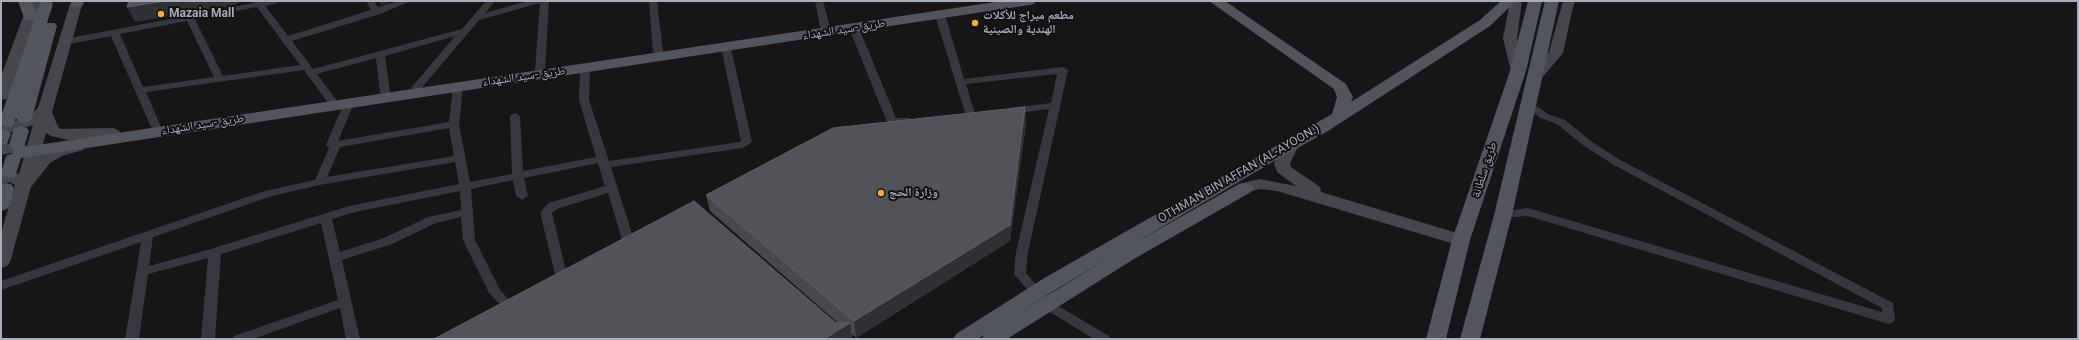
<!DOCTYPE html>
<html>
<head>
<meta charset="utf-8">
<style>
  body { margin:0 }
  #map { position:relative; width:2079px; height:340px; overflow:hidden; background:#161618; font-family:Roboto,sans-serif }
  canvas { display:block }
  .frame { position:absolute; inset:0; border:2px solid #a8adb8; pointer-events:none }
</style>
</head>
<body>
<div id="map">
<canvas width="2079" height="340"></canvas>
<div class="frame"></div>
</div>
<script>
const ctx = document.querySelector('canvas').getContext('2d');
ctx.lineJoin = 'round';
function poly(rows) {
  const path = new Path2D();
  for (const r of rows) {
    path.moveTo(r[0], r[1]);
    for (let i = 2; i < r.length; i += 2) path.lineTo(r[i], r[i + 1]);
  }
  return path;
}
function fill(path, color) {
  ctx.fillStyle = color;
  ctx.fill(path, 'evenodd');
}
function stroke(path, color, width, dash) {
  ctx.strokeStyle = color;
  ctx.lineWidth = width;
  ctx.lineCap = dash ? 'butt' : 'round';
  ctx.setLineDash(dash || []);
  ctx.stroke(path);
}
function drawText(font, color, halo, rows, align = 'center') {
  ctx.font = font + ' Roboto,"Noto Naskh Arabic",sans-serif';
  ctx.lineWidth = 4;
  ctx.setLineDash([]);
  ctx.textBaseline = 'middle';
  ctx.strokeStyle = halo;
  ctx.fillStyle = color;
  for (const [text, x, y, turn = 0] of rows) {
    ctx.save();
    ctx.translate(x, y);
    ctx.rotate((+turn || 0) * Math.PI / 180);
    ctx.textAlign = isNaN(turn) ? turn : align;
    if (halo) ctx.strokeText(text, 0, 0);
    ctx.fillText(text, 0, 0);
    ctx.restore();
  }
}
const street = poly([
  [253,1,279,1,278,3,265,6,288,36,371,10,366,1,374,1,378,7,398,1,411,1,380,14,292,41,313,69,462,29,486,1,495,1,485,13,528,1,549,1,545,70,540,73,535,70,540,3,479,20,420,90,416,91,411,88,455,36,385,56,390,93,385,96,380,93,376,58,317,74,337,101,332,104,328,103,304,70,146,92,161,127,156,130,151,127,111,36,65,45,60,42,65,39,254,3,253,1],
  [257,7,300,65,223,76,195,19,257,7],
  [187,21,214,77,143,87,120,34,187,21],
  [649,1,657,1,663,52,658,55,653,52,649,1],
  [815,1,823,1,830,27,828,29,825,30,820,27,815,1],
  [940,12,945,15,964,79,1063,67,1068,70,1028,252,1026,273,1050,301,1109,336,1111,339,1094,339,1042,307,1014,274,1016,252,1049,109,1010,114,1005,111,1010,108,1051,103,1057,74,966,84,975,114,970,117,966,116,935,15,940,12],
  [854,25,859,28,896,118,910,118,911,120,910,122,892,125,887,122,849,28,854,25],
  [726,45,731,48,752,142,743,148,611,167,635,243,633,246,629,247,623,243,608,193,557,209,552,213,568,279,566,282,562,283,558,282,556,279,540,212,549,203,605,186,598,163,524,178,528,196,522,200,516,196,513,180,471,189,475,240,500,290,516,307,515,310,505,310,489,293,463,240,461,217,436,223,392,244,342,260,360,339,346,339,340,308,253,339,232,339,234,336,338,300,321,223,221,254,215,339,201,339,208,258,148,274,139,339,125,339,141,242,1,290,1,281,265,191,315,180,329,148,326,145,344,103,349,100,354,103,338,141,449,122,453,87,454,85,462,85,463,87,459,124,470,182,512,174,510,116,515,113,520,116,523,171,596,157,579,100,580,68,585,65,590,68,589,100,609,161,740,142,741,141,721,48,726,45],
  [449,128,454,156,327,177,340,147,449,128],
  [455,162,459,184,349,206,211,249,149,266,153,237,272,196,319,185,455,162],
  [460,191,461,210,428,217,384,238,340,252,332,219,355,212,460,191],
  [1529,101,1548,114,1565,120,1592,142,1622,161,1893,303,1895,319,1894,322,1889,324,1528,216,1499,218,1497,215,1499,212,1528,208,1882,312,1882,308,1614,165,1584,146,1557,124,1540,118,1524,104,1529,101]
]);
const secondary = poly([
  [29,1,41,1,8,96,6,99,1,100,1,76,29,1],
  [71,1,83,1,52,112,58,127,61,129,113,128,118,130,121,133,118,136,113,138,68,140,51,136,46,133,40,156,50,150,77,142,83,144,85,147,83,150,62,156,50,163,31,187,10,262,7,266,1,268,1,233,15,185,10,182,1,184,1,174,13,172,19,174,26,150,1,155,1,145,20,142,27,146,33,125,1,135,1,125,26,118,38,108,71,1],
  [1510,1,1522,1,1517,38,1525,71,1523,74,1518,75,1513,74,1511,71,1503,38,1510,1],
  [1563,1,1575,1,1572,11,1563,53,1540,80,1530,80,1528,77,1530,74,1549,52,1563,1],
  [1292,138,1297,140,1300,143,1290,163,1291,167,1320,187,1321,192,1467,236,1470,240,1467,244,1461,246,1277,191,1260,189,1245,193,1239,192,1237,188,1239,184,1259,179,1296,186,1277,172,1274,163,1287,140,1292,138]
]);
const primary = poly([
  [18,1,32,1,36,14,41,1,51,1,53,4,47,23,55,23,57,26,32,118,30,121,24,123,18,121,16,118,13,125,7,127,1,125,1,116,34,20,25,20,18,1],
  [71,1,85,1,82,6,77,7,72,6,71,1],
  [1002,1,1036,1,1034,4,1029,5,21,158,15,177,9,178,3,177,1,174,5,159,7,155,12,154,14,149,9,145,13,131,15,128,21,126,27,128,29,131,24,147,1002,1],
  [1209,1,1225,1,1346,84,1353,97,1351,102,1480,20,1501,1,1516,1,1490,26,1328,131,1276,160,1133,244,1239,184,1245,183,1251,184,1254,188,1251,192,1134,259,1007,339,982,339,984,335,978,339,953,339,956,334,1046,277,1332,114,1337,97,1334,89,1209,1],
  [1107,259,1017,314,1060,287,1107,259],
  [1528,1,1542,1,1526,71,1470,240,1446,339,1426,339,1452,240,1510,71,1528,1],
  [1545,1,1559,1,1512,215,1480,339,1460,339,1494,215,1545,1],
  [3,129,9,131,11,134,7,144,1,146,1,130,3,129],
  [5,183,11,184,14,188,10,205,7,209,1,211,1,184,5,183]
]);
const wall = poly([
  [1025,107,1026,122,1010,241,856,338,852,334,852,339,836,323,838,323,710,211,706,195]
]);
const shadedWall = poly([
  [165,1,241,1,235,5,135,22,127,7],
  [379,1,393,1,381,5],
  [1025,107,1026,122,1010,241,856,338,854,321],
  [850,323,852,339,824,339]
]);
const building = poly([
  [129,1,165,1,127,7,129,1],
  [1025,107,1010,225,854,321,706,195,833,128,1025,107],
  [694,201,836,323,850,323,824,339,434,339,694,201]
]);
const markers = [
  [161,14,4,"#f2b134"],
  [975,23,4,"#f2b134"],
  [881,193,4,"#f2b134"]
];
const poiNames = [
  ["Mazaia Mall",169,14],
  ["مطعم ميراج للأكلات",983,16],
  ["الهندية والصينية",983,30],
  ["وزارة الحج",889,193]
];
const streetNames = [
  ["طريق -سيد الشهداء",844,30,-9],
  ["طريق -سيد الشهداء",524,77,-8],
  ["طريق -سيد الشهداء",203,125,-9],
  ["طريق سلطانة",1485,170,-72],
  ["OTHMAN BIN AFFAN (AL-AYOON.)",1239,174,-30]
];
fill(street, '#37383d');
fill(secondary, '#45474d');
fill(primary, '#53555c');
fill(wall, '#47494d');
fill(shadedWall, '#2f3033');
fill(building, '#525359');
stroke(building, '#5f6168', 1);
for (const [x, y, r, color] of markers) {
  const dot = new Path2D();
  dot.arc(x, y, r, 0, 2 * Math.PI);
  ctx.fillStyle = color;
  ctx.fill(dot);
  stroke(dot, '#111113', 1.5);
}
drawText('bold 12px', '#a8adb8', '#111113', poiNames, 'left');
drawText('12px', '#a8adb8', '#111113', streetNames);
</script>
</body>
</html>
